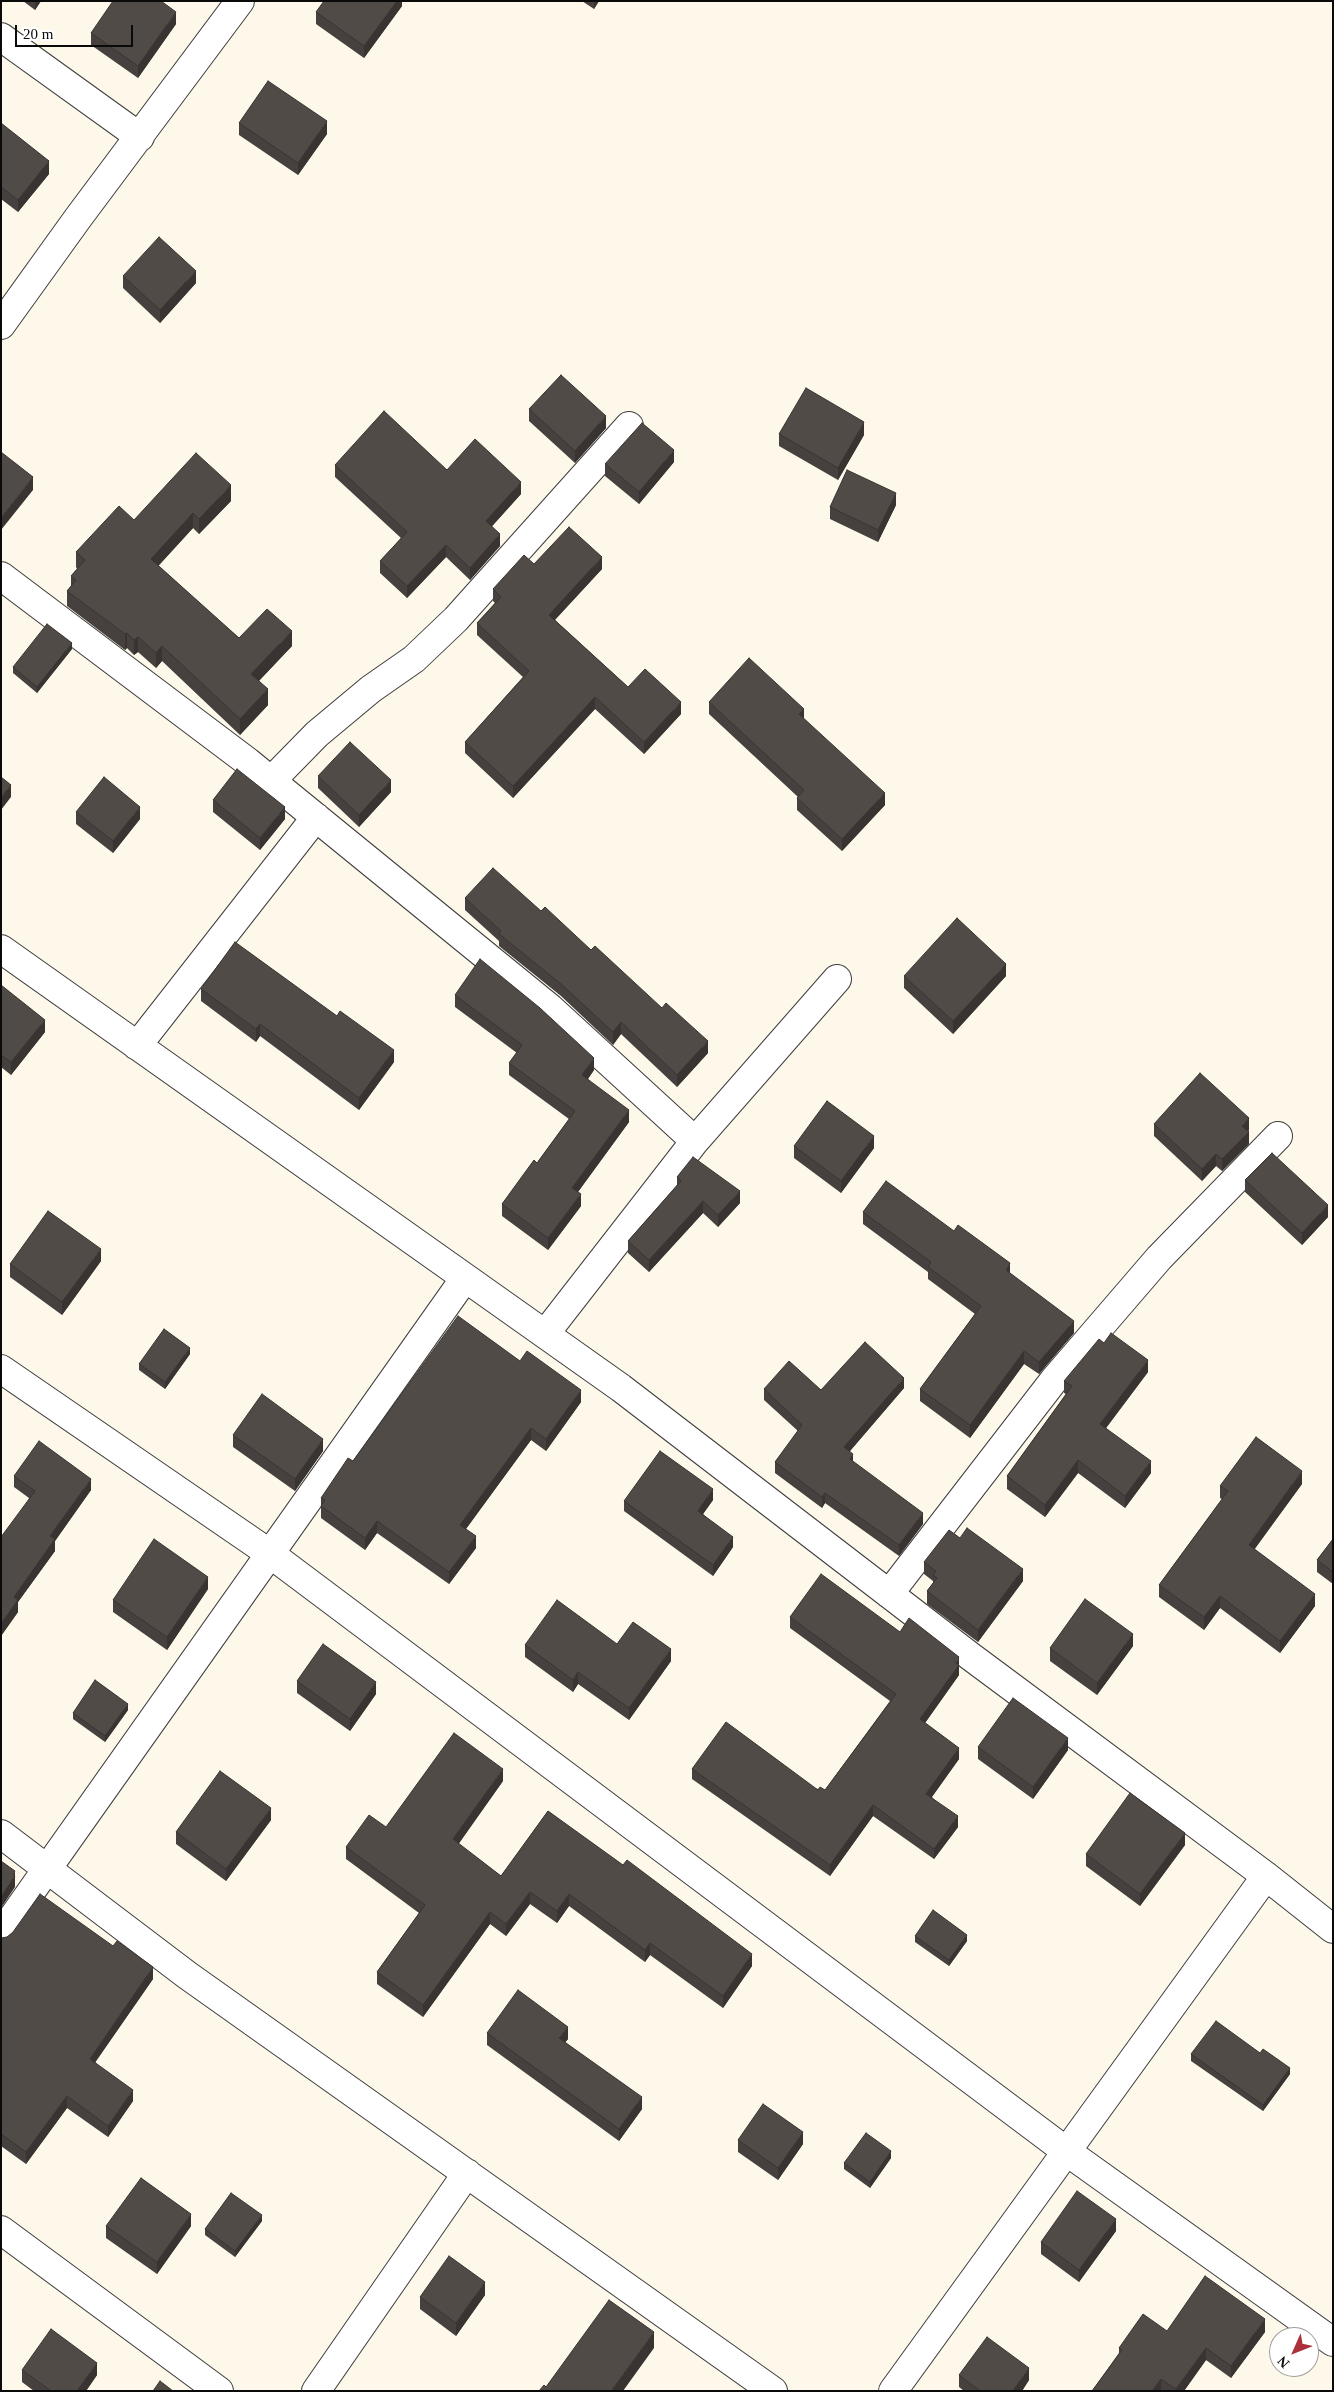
<!DOCTYPE html>
<html>
<head>
<meta charset="utf-8">
<style>
  body { margin:0 }
  #map { position:relative; width:1334px; height:2392px; overflow:hidden; background:#fdf8e9; font-family:Georgia,serif }
  canvas { display:block }
  .frame { position:absolute; inset:0; border:2px solid #0a0a0a; pointer-events:none }
  .north { position:absolute; left:1269px; top:2327px; width:50px; height:50px; box-sizing:border-box; background:#fff; border:1px solid #9d9d9d; border-radius:50%; rotate:226deg; font-size:14px; font-weight:700; line-height:20px; text-align:center; color:#0a0a0a }
  .north::after { content:''; display:block; margin:auto; width:18px; height:22px; background:#ab313d; clip-path:polygon(50% 0,100% 100%,50% 72%,0 100%) }
  .scale { position:absolute; left:15px; top:25px; width:118px; height:22px; box-sizing:border-box; border:2px solid #0a0a0a; border-top:0; padding-left:6px; font-size:15px; line-height:18px; white-space:nowrap; color:#0a0a0a; -webkit-text-stroke:4px #fff; paint-order:stroke }
</style>
</head>
<body>
<div id="map">
<canvas width="1334" height="2392"></canvas>
<div class="frame"></div>
<div class="north">N</div>
<div class="scale">20 m</div>
</div>
<script>
const ctx = document.querySelector('canvas').getContext('2d');
ctx.lineJoin = 'round';
function poly(rows) {
  const path = new Path2D();
  for (const r of rows) {
    path.moveTo(r[0], r[1]);
    for (let i = 2; i < r.length; i += 2) path.lineTo(r[i], r[i + 1]);
  }
  return path;
}
function stroke(path, color, width, dash) {
  ctx.strokeStyle = color;
  ctx.lineWidth = width;
  ctx.lineCap = dash ? 'butt' : 'round';
  ctx.setLineDash(dash || []);
  ctx.stroke(path);
}
function fill(path, color) {
  ctx.fillStyle = color;
  ctx.fill(path, 'evenodd');
}
const minor = poly([
  [1,37,140,137],
  [1,325,78,218,240,1],
  [1,576,248,762,550,1008,695,1141],
  [271,781,317,734,371,689,414,659,456,619,629,426],
  [1,949,621,1388,970,1656,1266,1876,1333,1929],
  [137,1046,316,817],
  [545,1334,695,1141,837,979],
  [1,1369,269,1553,1066,2151,1333,2342],
  [889,1594,1054,1380,1159,1258,1278,1136],
  [1,1834,187,1975,773,2391],
  [1,1934,465,1278],
  [1,2230,219,2391],
  [316,2391,467,2173],
  [893,2391,1266,1876]
]);
const wall = poly([
  [23,1,41,1,35,10],
  [402,1,402,6,364,58,316,24,316,12],
  [582,1,599,1,594,9],
  [176,24,138,78,91,45,91,33],
  [1,123,49,174,18,212,1,199],
  [239,123,327,134,298,175,239,135],
  [123,276,196,283,160,323,123,288],
  [529,409,606,428,575,463,529,421],
  [779,434,864,435,838,480,779,446],
  [674,462,639,504,605,476,605,464],
  [335,465,447,470,521,494,492,526,500,546,470,580,446,557,407,598,380,573,380,561,401,538,335,477],
  [231,501,199,534,193,528,158,566,239,638,292,646,259,681,268,705,240,735,162,661,156,668,138,652,134,655,127,648,125,650,67,606,67,591,71,586,71,576,77,569,76,567,76,552,134,520],
  [896,505,878,542,830,519,830,507],
  [534,564,602,569,555,620,628,687,681,714,644,754,595,709,513,798,465,753,465,742,523,677,477,635,477,623,495,603,493,601,493,589],
  [72,649,37,693,13,673,13,667],
  [709,702,804,719,885,805,842,851,797,810,797,798,798,797,709,714],
  [318,776,391,792,359,827,318,788],
  [213,800,285,819,260,850,213,812],
  [76,812,140,819,113,853,76,824],
  [465,898,541,911,591,950,708,1053,677,1087,621,1034,613,1045,561,996,499,946,499,941,465,910],
  [904,976,1006,976,953,1034,904,988],
  [1,985,45,1032,11,1075,1,1067],
  [201,989,394,1062,359,1110,260,1036,256,1042,201,1001],
  [455,995,594,1070,588,1079,629,1122,578,1192,581,1206,548,1250,502,1216,502,1204,537,1163,569,1119,509,1075,509,1063,517,1053,455,1007],
  [1154,1124,1249,1130,1248,1131,1249,1144,1222,1171,1216,1166,1202,1181,1154,1136],
  [794,1146,874,1148,841,1193,794,1158],
  [677,1177,740,1203,718,1227,703,1213,649,1272,628,1253,628,1241,677,1185],
  [1245,1180,1328,1217,1302,1245,1245,1192],
  [863,1212,1010,1273,1074,1333,1039,1374,1024,1364,970,1438,920,1401,920,1389,975,1314,928,1279,928,1272,863,1224],
  [101,1261,62,1315,10,1277,10,1264],
  [190,1354,165,1389,139,1370,139,1364],
  [520,1361,581,1402,546,1451,531,1440,466,1529,476,1548,449,1584,377,1533,365,1550,321,1518,321,1498,353,1461],
  [1148,1372,1106,1428,1151,1473,1125,1508,1078,1473,1045,1517,1007,1489,1007,1476,1066,1394,1064,1393,1064,1381],
  [904,1388,850,1451,853,1462,923,1524,899,1556,825,1503,822,1508,775,1473,775,1462,798,1431,764,1400,764,1389,821,1390],
  [233,1435,323,1451,295,1491,233,1447],
  [14,1476,91,1490,55,1541,55,1551,18,1602,18,1612,1,1636,29,1498,14,1487],
  [1302,1484,1254,1549,1315,1606,1280,1653,1220,1608,1204,1630,1159,1597,1159,1585,1222,1499,1220,1498,1220,1486],
  [713,1500,703,1514,733,1547,713,1576,624,1511,624,1501],
  [960,1538,1023,1581,978,1642,927,1604,927,1591,933,1583,933,1581,924,1574,924,1562],
  [1333,1539,1333,1584,1317,1572,1317,1560],
  [208,1589,167,1650,113,1612,113,1600],
  [790,1617,900,1632,959,1668,959,1675,925,1723,959,1759,932,1797,958,1827,934,1859,873,1816,830,1876,692,1779,692,1769,825,1790,890,1701,790,1628],
  [617,1644,671,1661,629,1720,578,1684,573,1692,525,1657,525,1645],
  [1133,1646,1097,1695,1050,1661,1050,1648],
  [297,1681,376,1694,350,1731,297,1693],
  [128,1710,105,1742,73,1719,73,1713],
  [978,1747,1068,1750,1033,1799,978,1759],
  [503,1781,458,1844,501,1876,548,1811,752,1966,723,2008,650,1955,645,1962,569,1906,557,1923,530,1904,506,1936,490,1924,423,2017,377,1984,377,1972,419,1913,346,1859,346,1847,386,1827],
  [271,1820,226,1881,176,1844,176,1832],
  [1185,1845,1140,1906,1086,1866,1086,1854],
  [915,1936,967,1941,949,1966,915,1942],
  [1,1938,153,1979,95,2062,133,2101,108,2137,67,2108,26,2164,1,2146],
  [487,2033,568,2039,565,2042,642,2109,619,2141,487,2045],
  [1191,2054,1290,2074,1263,2111,1191,2061],
  [738,2140,803,2144,778,2180,738,2152],
  [891,2158,870,2188,844,2169,844,2163],
  [262,2221,235,2257,205,2235,205,2229],
  [106,2226,191,2226,157,2274,106,2238],
  [1116,2231,1079,2282,1041,2254,1041,2242],
  [485,2295,456,2336,420,2309,420,2297],
  [1167,2331,1265,2332,1231,2378,1206,2360,1184,2391,1092,2391,1119,2353,1119,2348],
  [22,2370,97,2375,86,2391,34,2391,22,2382],
  [959,2375,1029,2380,1022,2391,964,2391,959,2387]
]);
const shadedWall = poly([
  [35,1,41,1,35,10],
  [397,1,402,1,402,6,364,58,364,46],
  [594,1,599,1,594,9],
  [176,12,176,24,138,78,138,66],
  [327,121,327,134,298,175,298,163],
  [49,161,49,174,18,212,18,200],
  [196,271,196,283,160,323,160,310],
  [606,416,606,428,575,463,575,451],
  [864,422,864,435,838,480,838,468],
  [674,450,674,462,639,504,639,492],
  [33,477,33,490,1,530,1,518],
  [521,482,521,494,486,533,486,521],
  [231,485,231,501,199,534,199,519],
  [896,493,896,505,878,542,878,530],
  [193,513,193,528,151,574,151,559],
  [500,534,500,546,470,580,470,568],
  [446,545,446,557,407,598,407,586],
  [602,557,602,569,549,626,549,615],
  [292,631,292,646,251,689,251,674],
  [127,633,127,648,125,650,125,634],
  [138,637,138,652,134,655,134,640],
  [72,643,72,649,37,693,37,687],
  [162,646,162,661,156,668,156,653],
  [268,689,268,705,240,735,240,719],
  [595,697,595,709,513,798,513,786],
  [681,702,681,714,644,754,644,742],
  [804,709,804,721,799,714],
  [391,780,391,792,359,827,359,815],
  [11,785,11,797,1,810,1,797],
  [885,793,885,805,842,851,842,839],
  [140,807,140,819,113,853,113,841],
  [285,807,285,819,260,850,260,838],
  [1006,964,1006,976,953,1034,953,1021],
  [45,1020,45,1032,11,1075,11,1062],
  [621,1022,621,1034,613,1045,613,1032],
  [260,1024,260,1036,256,1042,256,1029],
  [708,1041,708,1053,677,1087,677,1075],
  [394,1050,394,1062,359,1110,359,1098],
  [594,1058,594,1070,582,1087,582,1075],
  [629,1110,629,1122,572,1200,572,1188],
  [1249,1118,1249,1130,1242,1138,1242,1126],
  [1249,1132,1249,1144,1222,1171,1222,1159],
  [874,1136,874,1148,841,1193,841,1181],
  [1216,1154,1216,1166,1202,1181,1202,1169],
  [740,1191,740,1203,718,1227,718,1215],
  [581,1194,581,1206,548,1250,548,1238],
  [703,1201,703,1213,649,1272,649,1260],
  [1328,1205,1328,1217,1302,1245,1302,1233],
  [101,1249,101,1261,62,1315,62,1302],
  [1010,1263,1010,1275,1006,1270],
  [1074,1321,1074,1333,1039,1374,1039,1362],
  [190,1348,190,1354,165,1389,165,1382],
  [1024,1351,1024,1364,970,1438,970,1425],
  [1148,1360,1148,1372,1100,1436,1100,1424],
  [904,1378,904,1388,844,1458,844,1447],
  [581,1390,581,1402,546,1451,546,1439],
  [531,1428,531,1440,460,1537,460,1525],
  [323,1439,323,1451,295,1491,295,1479],
  [853,1454,853,1465,850,1459],
  [1078,1460,1078,1473,1045,1517,1045,1505],
  [1151,1461,1151,1473,1125,1508,1125,1496],
  [1302,1471,1302,1484,1249,1557,1249,1545],
  [91,1479,91,1490,55,1541,55,1551,18,1602,18,1612,1,1636,1,1624,14,1597,50,1536],
  [713,1489,713,1500,698,1521,698,1511],
  [825,1493,825,1503,822,1508,822,1497],
  [923,1513,923,1524,899,1556,899,1545],
  [377,1521,377,1533,365,1550,365,1538],
  [476,1536,476,1548,449,1584,449,1572],
  [733,1537,733,1547,713,1576,713,1565],
  [1023,1569,1023,1581,978,1642,978,1630],
  [208,1577,208,1589,167,1650,167,1637],
  [1315,1594,1315,1606,1280,1653,1280,1641],
  [1220,1596,1220,1608,1204,1630,1204,1617],
  [1133,1634,1133,1646,1097,1695,1097,1683],
  [671,1649,671,1661,629,1720,629,1708],
  [959,1657,959,1675,920,1730,920,1719],
  [578,1672,578,1684,573,1692,573,1680],
  [376,1682,376,1694,350,1731,350,1719],
  [128,1704,128,1710,105,1742,105,1736],
  [1068,1738,1068,1750,1033,1799,1033,1787],
  [959,1748,959,1759,926,1805,926,1794],
  [503,1769,503,1781,453,1852,453,1839],
  [873,1805,873,1816,830,1876,830,1865],
  [271,1808,271,1820,226,1881,226,1869],
  [958,1816,958,1827,934,1859,934,1849],
  [1185,1833,1185,1845,1140,1906,1140,1894],
  [15,1871,15,1887,1,1908,1,1897],
  [530,1892,530,1904,506,1936,506,1924],
  [569,1894,569,1906,557,1923,557,1911],
  [490,1912,490,1924,423,2017,423,2005],
  [967,1935,967,1941,949,1966,949,1960],
  [650,1943,650,1955,645,1962,645,1950],
  [752,1954,752,1966,723,2008,723,1996],
  [153,1967,153,1979,90,2070,90,2059],
  [568,2027,568,2039,559,2050,559,2038],
  [1290,2068,1290,2074,1263,2111,1263,2105],
  [133,2090,133,2101,108,2137,108,2126],
  [67,2096,67,2108,26,2164,26,2152],
  [642,2097,642,2109,619,2141,619,2129],
  [803,2132,803,2144,778,2180,778,2168],
  [891,2151,891,2158,870,2188,870,2182],
  [191,2214,191,2226,157,2274,157,2262],
  [262,2215,262,2221,235,2257,235,2251],
  [1116,2219,1116,2231,1079,2282,1079,2270],
  [485,2282,485,2295,456,2336,456,2323],
  [1265,2319,1265,2332,1231,2378,1231,2366],
  [654,2332,654,2348,623,2391,611,2391],
  [1206,2348,1206,2360,1184,2391,1176,2391,1176,2389],
  [97,2363,97,2375,86,2391,77,2391],
  [1029,2368,1029,2380,1022,2391,1013,2391],
  [1161,2379,1161,2391,1152,2391]
]);
const building = poly([
  [113,1,161,1,176,12,138,66,91,33,113,1],
  [324,1,397,1,364,46,316,12,324,1],
  [268,81,327,121,298,163,239,123,268,81],
  [1,123,49,161,18,200,1,187,1,123],
  [159,237,196,271,160,310,123,276,159,237],
  [561,375,606,416,575,451,529,409,561,375],
  [806,388,864,422,838,468,779,434,806,388],
  [384,411,447,470,475,439,521,482,486,521,500,534,470,568,446,545,407,586,380,561,407,532,335,465,384,411],
  [642,423,674,450,639,492,605,464,642,423],
  [1,452,33,477,1,518,1,452],
  [196,453,231,485,199,519,193,513,151,559,239,638,267,609,292,631,251,674,268,689,240,719,162,646,156,653,138,637,134,640,127,633,125,634,67,591,76,580,71,576,85,560,76,552,119,506,134,520,196,453],
  [847,470,896,493,878,530,830,507,847,470],
  [569,527,602,557,549,615,628,687,645,669,681,702,644,742,595,697,513,786,465,742,529,671,477,623,501,597,493,589,524,555,534,564,569,527],
  [47,624,72,643,37,687,13,667,47,624],
  [749,658,804,709,799,714,885,793,842,839,797,798,804,790,709,702,749,658],
  [350,742,391,780,359,815,318,776,350,742],
  [237,769,285,807,260,838,213,800,237,769],
  [1,777,11,785,1,797,1,777],
  [104,777,140,807,113,841,76,812,104,777],
  [493,868,541,911,545,907,591,950,595,946,662,1008,666,1003,708,1041,677,1075,621,1022,613,1032,561,984,499,934,501,931,465,898,493,868],
  [957,918,1006,964,953,1021,904,976,957,918],
  [235,942,337,1016,340,1011,394,1050,359,1098,260,1024,256,1029,201,989,235,942],
  [480,959,540,1008,594,1058,582,1075,629,1110,572,1188,581,1194,548,1238,502,1204,534,1160,537,1163,575,1111,509,1063,522,1045,455,995,480,959],
  [1,985,45,1020,11,1062,1,1055,1,985],
  [1200,1073,1249,1118,1242,1126,1249,1132,1222,1159,1216,1154,1202,1169,1154,1124,1200,1073],
  [827,1101,874,1136,841,1181,794,1146,827,1101],
  [1272,1153,1328,1205,1302,1233,1245,1180,1272,1153],
  [693,1157,740,1191,718,1215,703,1201,649,1260,628,1241,681,1181,677,1177,693,1157],
  [886,1181,954,1231,958,1225,1010,1263,1006,1270,1074,1321,1039,1362,1024,1351,970,1425,920,1389,981,1306,928,1267,931,1262,863,1212,886,1181],
  [48,1211,101,1249,62,1302,10,1264,48,1211],
  [458,1316,520,1361,527,1351,581,1390,546,1439,531,1428,460,1525,476,1536,449,1572,377,1521,365,1538,321,1506,325,1500,321,1498,348,1458,353,1461,458,1316],
  [164,1329,190,1348,165,1382,139,1364,164,1329],
  [1111,1333,1148,1360,1100,1424,1151,1461,1125,1496,1078,1460,1045,1505,1007,1476,1072,1386,1064,1381,1099,1339,1104,1343,1111,1333],
  [865,1342,904,1378,844,1447,853,1454,850,1459,923,1513,899,1545,825,1493,822,1497,775,1462,802,1425,764,1389,789,1361,821,1390,865,1342],
  [262,1394,323,1439,295,1479,233,1435,262,1394],
  [1256,1437,1302,1471,1249,1545,1315,1594,1280,1641,1220,1596,1204,1617,1159,1585,1228,1491,1220,1486,1256,1437],
  [39,1441,91,1479,50,1536,55,1539,14,1597,18,1600,1,1624,1,1537,35,1491,14,1476,39,1441],
  [660,1451,713,1489,698,1511,733,1537,713,1565,624,1501,660,1451],
  [967,1528,1023,1569,978,1630,927,1591,937,1578,933,1575,936,1571,924,1562,949,1530,960,1538,967,1528],
  [154,1539,208,1577,167,1637,113,1600,154,1539],
  [1333,1539,1333,1572,1317,1560,1333,1539],
  [821,1574,900,1632,909,1618,959,1657,955,1662,959,1665,920,1719,959,1748,926,1794,958,1816,934,1849,873,1805,830,1865,692,1769,726,1722,818,1790,820,1787,825,1790,896,1694,790,1617,821,1574],
  [1085,1599,1133,1634,1097,1683,1050,1648,1085,1599],
  [557,1600,617,1644,633,1622,671,1649,629,1708,578,1672,573,1680,525,1645,557,1600],
  [323,1644,376,1682,350,1719,297,1681,323,1644],
  [95,1680,128,1704,105,1736,73,1713,95,1680],
  [1013,1698,1068,1738,1033,1787,978,1747,1013,1698],
  [454,1733,503,1769,453,1839,501,1876,548,1811,623,1865,627,1860,752,1954,723,1996,650,1943,645,1950,569,1894,557,1911,530,1892,506,1924,490,1912,423,2005,377,1972,425,1905,346,1847,369,1815,386,1827,454,1733],
  [220,1771,271,1808,226,1869,176,1832,220,1771],
  [1130,1793,1185,1833,1140,1894,1086,1854,1130,1793],
  [1,1861,15,1871,13,1874,15,1876,1,1897,1,1861],
  [40,1894,113,1946,117,1941,153,1967,90,2059,133,2090,108,2126,67,2096,26,2152,1,2134,1,1938,7,1937,13,1932,40,1894],
  [933,1910,967,1935,949,1960,915,1936,933,1910],
  [518,1990,568,2027,559,2038,642,2097,619,2129,487,2033,518,1990],
  [1216,2021,1260,2053,1263,2049,1290,2068,1263,2105,1191,2054,1216,2021],
  [763,2104,803,2132,778,2168,738,2140,763,2104],
  [866,2133,891,2151,870,2182,844,2163,866,2133],
  [141,2178,191,2214,157,2262,106,2226,141,2178],
  [1077,2191,1116,2219,1079,2270,1041,2242,1077,2191],
  [231,2193,262,2215,235,2251,205,2229,231,2193],
  [449,2256,485,2282,456,2323,420,2297,449,2256],
  [1205,2276,1265,2319,1231,2366,1206,2348,1176,2389,1161,2379,1152,2391,1092,2391,1122,2350,1119,2348,1143,2314,1167,2331,1205,2276],
  [609,2300,654,2332,611,2391,539,2391,544,2385,546,2387,609,2300],
  [51,2329,97,2363,77,2391,51,2391,22,2370,51,2329],
  [987,2337,1029,2368,1013,2391,980,2391,959,2375,987,2337],
  [160,2381,173,2391,153,2391,160,2381]
]);
stroke(minor, '#3d3d3d', 30);
stroke(minor, '#fff', 28);
fill(wall, '#46403e');
fill(shadedWall, '#393432');
fill(building, '#514b48');
stroke(building, '#393432', 1);
</script>
</body>
</html>
